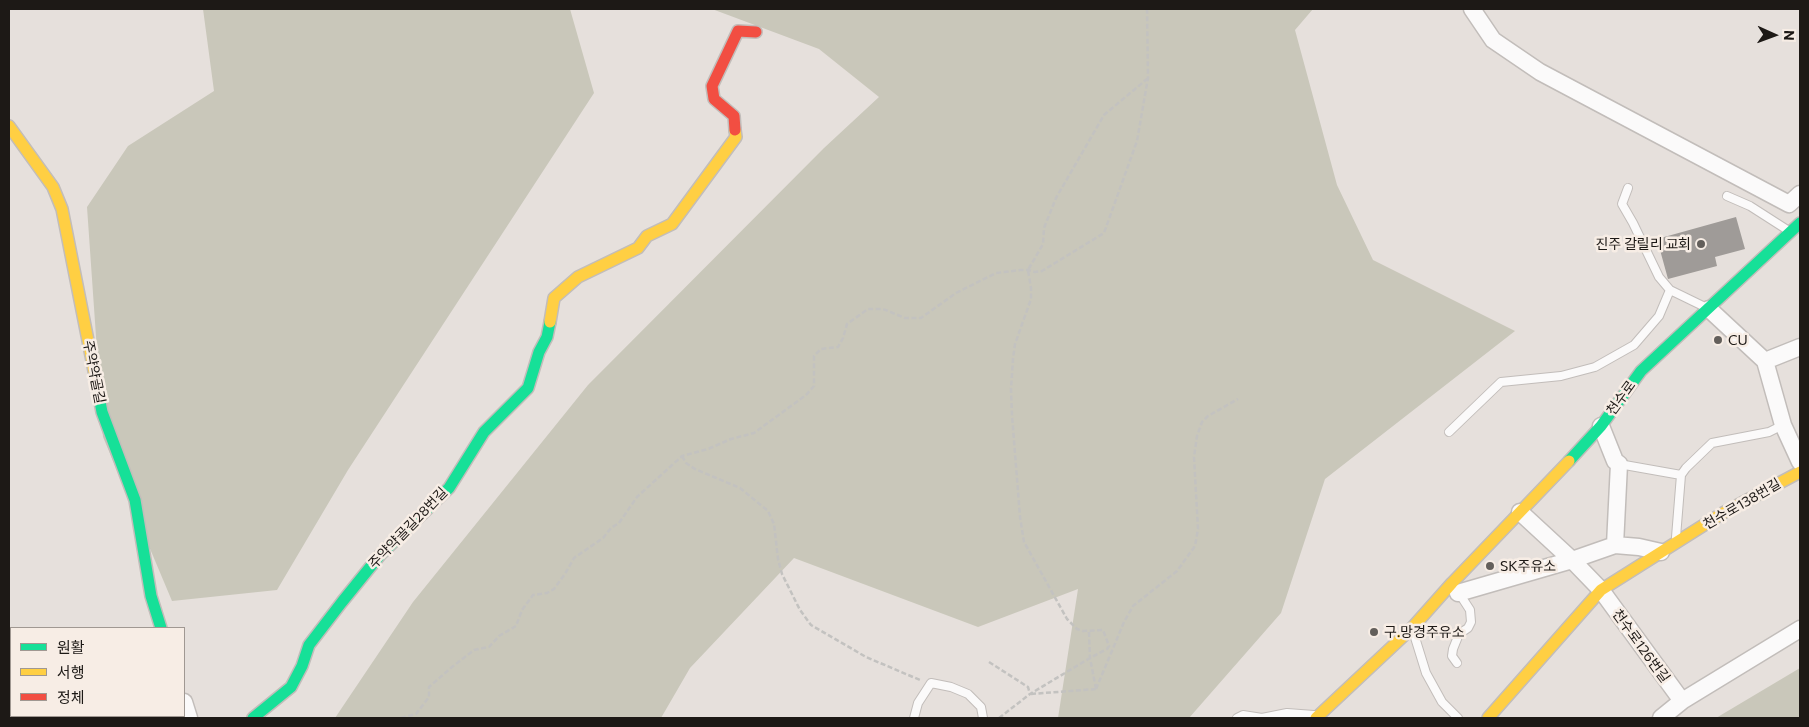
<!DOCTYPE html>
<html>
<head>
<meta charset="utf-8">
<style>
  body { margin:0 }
  #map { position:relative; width:1809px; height:727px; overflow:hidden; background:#e6e0dc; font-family:Commissioner,"Noto Sans KR",sans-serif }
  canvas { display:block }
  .frame { position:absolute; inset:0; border:10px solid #1d1916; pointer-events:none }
  .legend { position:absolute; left:10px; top:627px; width:175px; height:90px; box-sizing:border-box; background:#f7ede5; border:1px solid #a09892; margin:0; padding:6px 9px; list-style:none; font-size:15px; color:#1d1916 }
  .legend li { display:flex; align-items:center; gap:10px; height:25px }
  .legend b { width:25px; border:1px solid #a09892 }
  .north { position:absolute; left:1749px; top:10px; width:50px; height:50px; -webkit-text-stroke:4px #f7ede5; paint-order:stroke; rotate:92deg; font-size:14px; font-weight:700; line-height:20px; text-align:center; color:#1d1916 }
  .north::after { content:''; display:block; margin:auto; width:18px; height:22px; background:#1d1916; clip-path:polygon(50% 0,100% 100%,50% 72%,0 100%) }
</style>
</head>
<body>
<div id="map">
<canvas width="1809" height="727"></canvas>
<div class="frame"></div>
<ul class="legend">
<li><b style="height:6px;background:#16e098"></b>원활</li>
<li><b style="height:6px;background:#ffcf43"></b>서행</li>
<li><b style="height:6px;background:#f24e42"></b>정체</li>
</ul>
<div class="north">N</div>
</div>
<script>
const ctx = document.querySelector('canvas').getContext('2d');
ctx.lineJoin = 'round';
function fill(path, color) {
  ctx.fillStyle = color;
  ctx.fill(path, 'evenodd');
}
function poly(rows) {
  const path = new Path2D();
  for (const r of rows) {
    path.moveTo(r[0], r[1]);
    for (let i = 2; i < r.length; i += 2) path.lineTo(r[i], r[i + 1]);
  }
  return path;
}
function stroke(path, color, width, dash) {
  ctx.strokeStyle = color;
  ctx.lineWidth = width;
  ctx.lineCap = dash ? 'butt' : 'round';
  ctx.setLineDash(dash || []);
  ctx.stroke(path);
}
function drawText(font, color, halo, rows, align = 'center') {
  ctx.font = font + ' Commissioner,"Noto Sans KR",sans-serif';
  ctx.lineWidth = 5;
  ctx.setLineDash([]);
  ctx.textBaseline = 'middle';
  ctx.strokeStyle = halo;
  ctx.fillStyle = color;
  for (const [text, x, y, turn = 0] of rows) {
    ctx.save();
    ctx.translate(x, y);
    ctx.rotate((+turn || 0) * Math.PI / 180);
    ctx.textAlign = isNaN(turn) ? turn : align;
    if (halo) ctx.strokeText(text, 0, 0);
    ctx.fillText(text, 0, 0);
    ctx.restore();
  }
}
const green = poly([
  [203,9,570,9,594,93,348,470,277,590,172,601,103,437,87,207,128,146,214,91],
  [712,9,1313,9,1295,30,1337,185,1373,260,1515,331,1325,479,1281,613,1189,718,1058,718,1078,589,978,627,794,558,690,668,661,718,335,718,413,602,588,385,824,148,879,97,819,49],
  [1800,668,1800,718,1716,718]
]);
const building = poly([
  [1736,217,1745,249,1715,257,1717,266,1668,279,1657,239]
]);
const path = poly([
  [682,456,686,463,695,469,740,488,768,511,774,524,778,559,782,574,800,610,811,625,866,657,920,680],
  [1089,632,1090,658,1096,689],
  [989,662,1028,687,1030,694],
  [1096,689,1124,622,1133,606,1177,571,1195,546,1198,529,1194,457,1197,436,1202,422,1208,416,1238,399],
  [1031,694,1096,689],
  [9,717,10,718],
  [401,718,416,714,429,697,429,687,452,667,474,650,489,647,499,636,516,626,522,610,533,595,547,593,554,589,565,574,574,558,603,538,611,528,619,523,637,497,682,456,708,449,731,439,754,433,806,395,814,386,814,356,821,349,838,347,843,338,847,324,868,309,883,309,905,318,921,318,956,293,996,273,1021,270,1028,270,1035,272,1042,271,1104,233,1137,141,1148,78,1147,9],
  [999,718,1030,694,1090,658,1107,649,1109,646,1103,630,1083,631,1077,629,1067,619,1024,542,1020,517,1012,415,1011,389,1013,359,1015,344,1031,299,1031,288,1028,270,1043,244,1044,228,1056,198,1104,115,1147,79]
]);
const lane = poly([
  [1628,188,1622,204,1633,223,1659,277,1670,290,1705,307],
  [1727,196,1750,206,1789,231],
  [1449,432,1501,382,1561,376,1595,367,1634,345,1659,316,1670,290],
  [1619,464,1681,475,1676,537],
  [1681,475,1686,468,1712,443,1769,432,1783,425],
  [1413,631,1426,673,1442,702,1458,718],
  [1457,663,1452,656,1453,649,1459,634,1468,628,1471,622,1470,610,1459,593],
  [914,718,918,703,931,683,951,687,968,694,981,707,983,718],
  [1237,718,1243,715,1262,718,1287,713,1314,715]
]);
const street = poly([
  [1472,9,1493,40,1540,72,1789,204,1800,194],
  [1709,309,1765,361,1783,425,1800,462],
  [1765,361,1800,347],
  [1601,426,1615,461,1619,464,1615,545],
  [1520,512,1572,560,1601,590,1682,701],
  [1458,593,1572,560,1615,545,1639,547,1661,552],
  [184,702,189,718],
  [1661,718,1682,701,1800,629]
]);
const fast = poly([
  [97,386,102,412,135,500,151,596,161,628],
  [1569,461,1601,426,1641,371,1800,223],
  [253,718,291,687,302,666,309,645,342,602,380,555,449,488,484,432,528,388,539,352,547,337,550,322]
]);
const slow = poly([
  [9,126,53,187,62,209,97,386],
  [550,322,554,298,578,277,638,248,647,236,672,224,736,137,735,130],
  [1316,718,1412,628,1452,583,1569,461],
  [1488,718,1601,590,1723,513,1800,472]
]);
const jam = poly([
  [735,130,734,116,714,99,712,86,738,31,756,32]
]);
const markers = [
  [1701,244,5,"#635f5b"],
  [1718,340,5,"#635f5b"],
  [1490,566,5,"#635f5b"],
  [1374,632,5,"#635f5b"]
];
const poiNames = [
  ["진주 갈릴리 교회",1691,244,"right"],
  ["CU",1728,340],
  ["SK주유소",1500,566],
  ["구.망경주유소",1384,632]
];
const streetNames = [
  ["주약약골길",94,372,79],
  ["천수로",1621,398,-54],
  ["천수로138번길",1742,504,-30],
  ["주약약골길28번길",408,528,-46],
  ["천수로126번길",1641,646,54]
];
fill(green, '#c9c7ba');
fill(building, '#9f9b98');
stroke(lane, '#c2bdba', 10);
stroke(street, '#c2bdba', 19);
stroke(fast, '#c2bdba', 14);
stroke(slow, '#c2bdba', 14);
stroke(jam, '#c2bdba', 14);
stroke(path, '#c3c2c0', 2.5, [5, 2.5]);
stroke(lane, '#fbfafa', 8);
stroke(street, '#fbfafa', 16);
stroke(fast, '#16e098', 11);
stroke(slow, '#ffcf43', 11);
stroke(jam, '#f24e42', 11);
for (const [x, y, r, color] of markers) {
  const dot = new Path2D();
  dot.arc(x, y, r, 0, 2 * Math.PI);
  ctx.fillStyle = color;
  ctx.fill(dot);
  stroke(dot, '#f7ede5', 2);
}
drawText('14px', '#1d1916', '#f7ede5', poiNames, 'left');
drawText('14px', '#1d1916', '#f7ede5', streetNames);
</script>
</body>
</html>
